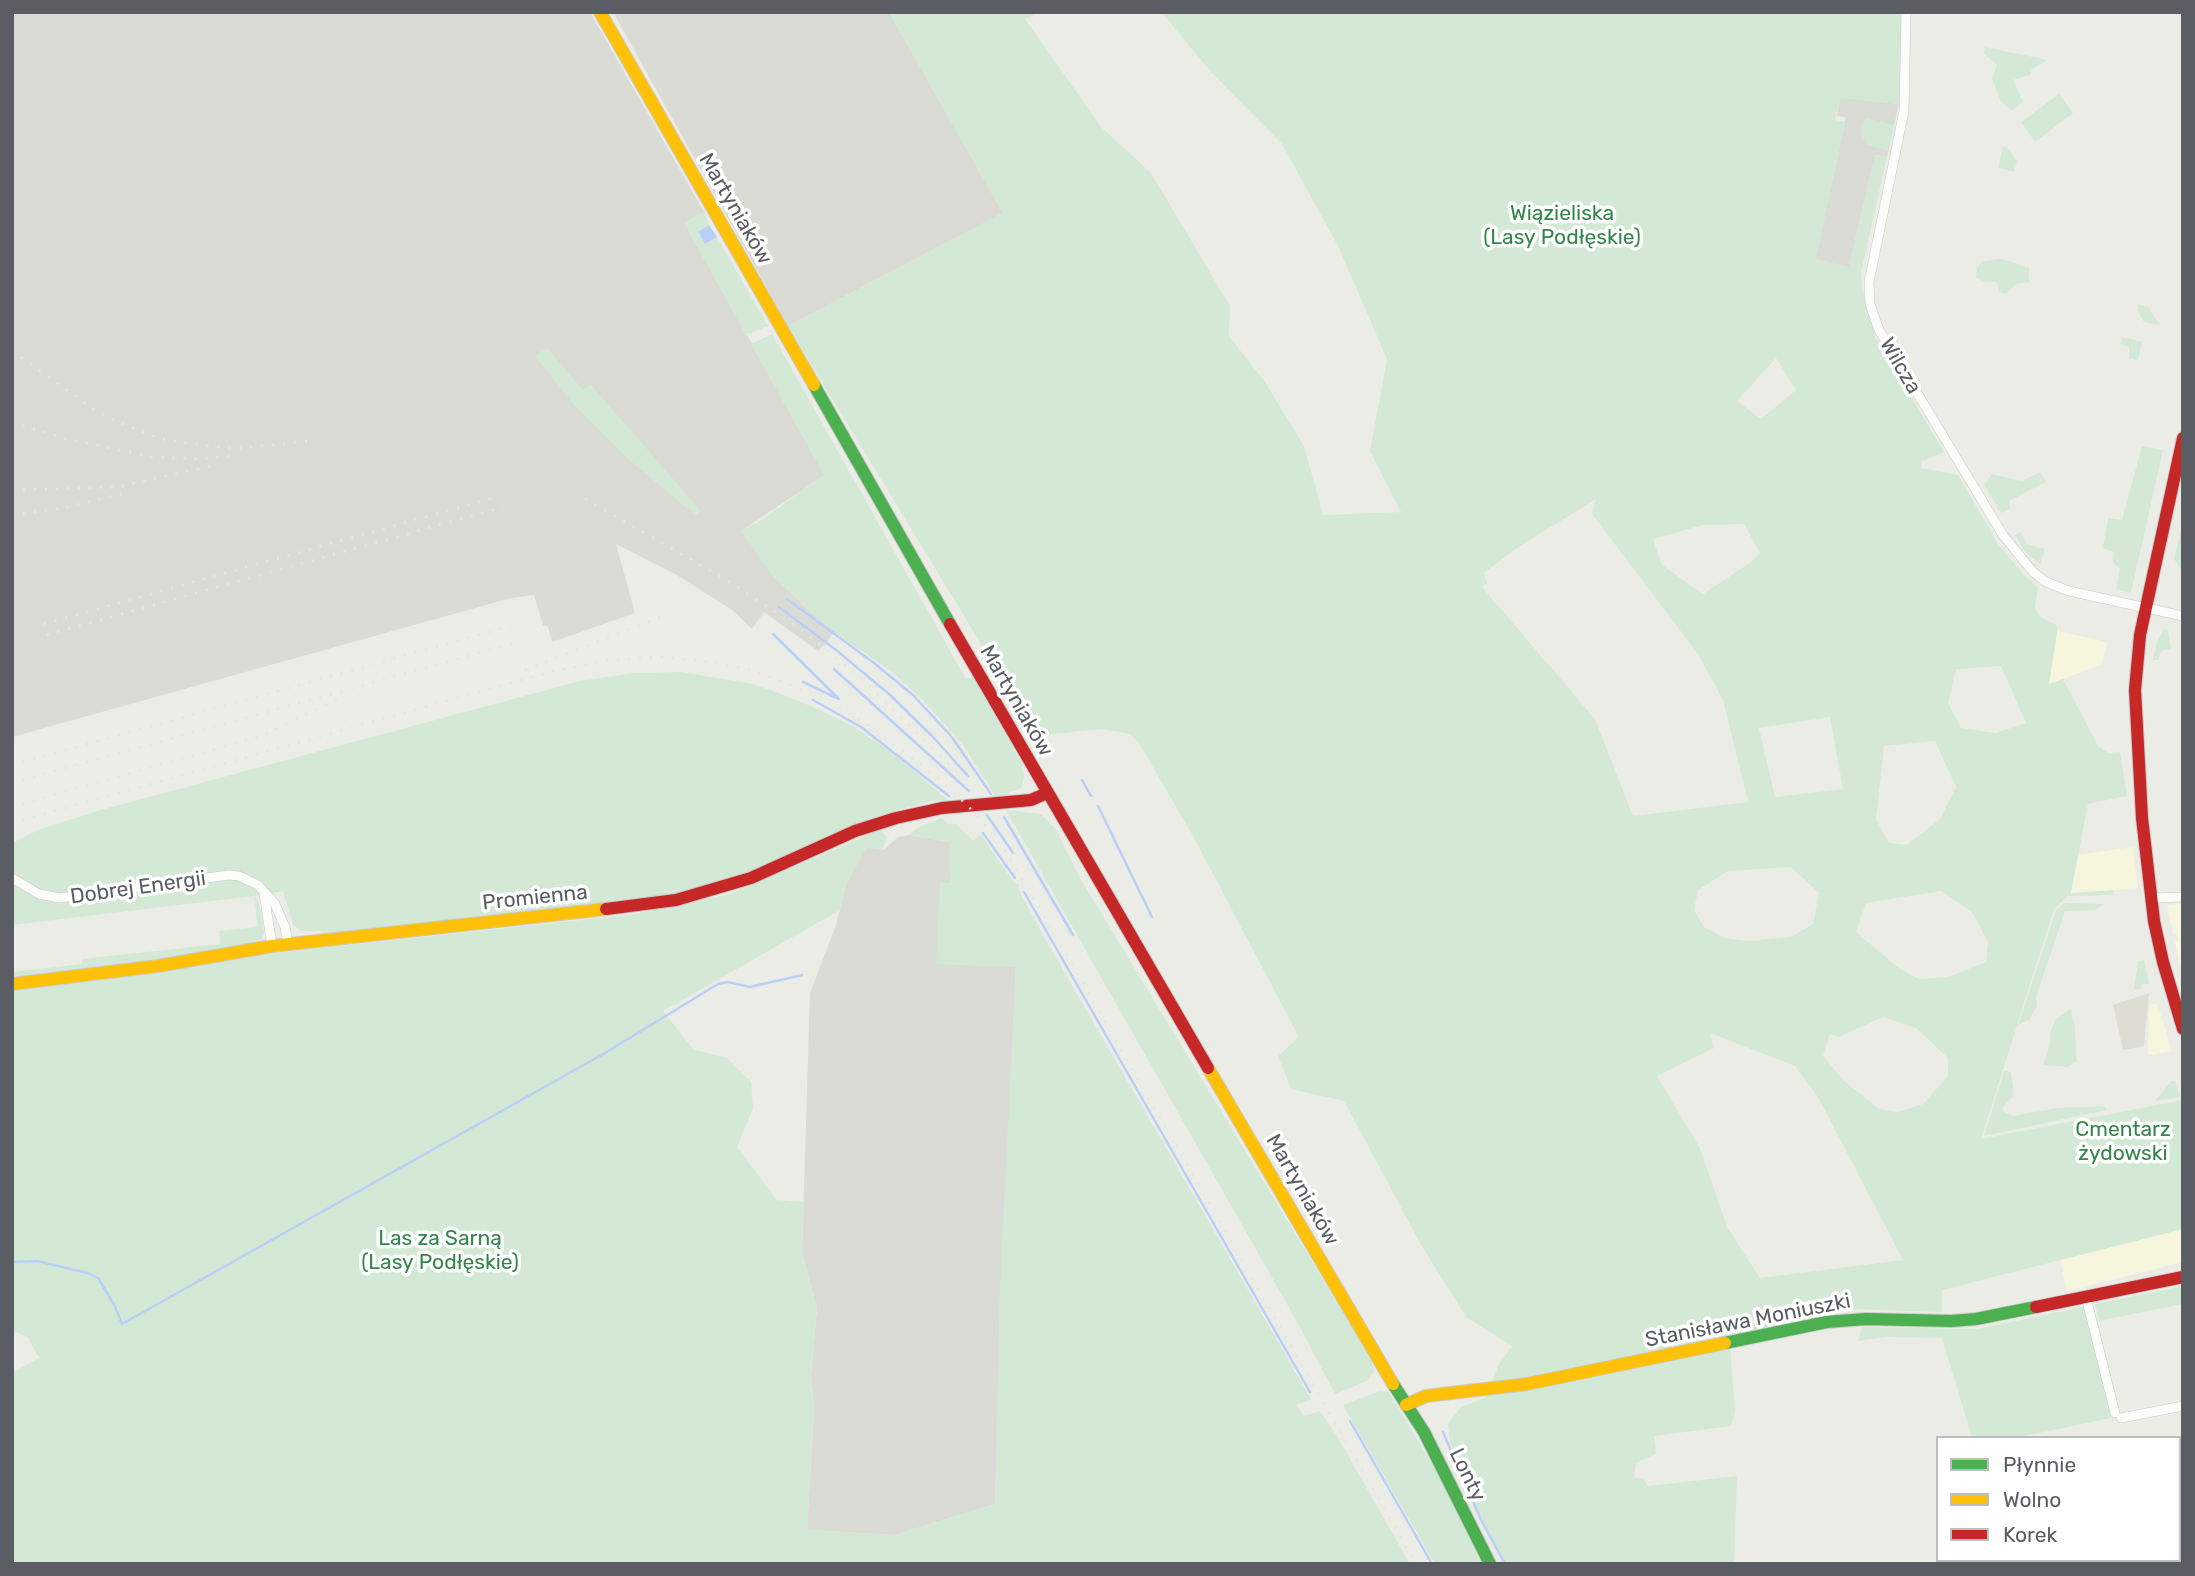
<!DOCTYPE html>
<html>
<head>
<meta charset="utf-8">
<style>
  body { margin:0 }
  #map { position:relative; width:2195px; height:1576px; overflow:hidden; background:#ecece6; font-family:Rubik,sans-serif }
  canvas { display:block }
  .frame { position:absolute; inset:0; border:14px solid #5b5d65; pointer-events:none }
  .legend { position:absolute; left:1936px; top:1436px; width:245px; height:126px; box-sizing:border-box; background:#fff; border:2px solid #bdbec1; margin:0; padding:9px 12px; list-style:none; font-size:21px; color:#5b5d65 }
  .legend li { display:flex; align-items:center; gap:14px; height:35px }
  .legend b { width:35px; border:2px solid #bdbec1 }
</style>
</head>
<body>
<div id="map">
<canvas width="2195" height="1576"></canvas>
<div class="frame"></div>
<ul class="legend">
<li><b style="height:9px;background:#4caf50"></b>Płynnie</li>
<li><b style="height:9px;background:#ffc107"></b>Wolno</li>
<li><b style="height:9px;background:#c62828"></b>Korek</li>
</ul>
</div>
<script>
const ctx = document.querySelector('canvas').getContext('2d');
ctx.lineJoin = 'round';
function fill(path, color) {
  ctx.fillStyle = color;
  ctx.fill(path, 'evenodd');
}
function poly(rows) {
  const path = new Path2D();
  for (const r of rows) {
    path.moveTo(r[0], r[1]);
    for (let i = 2; i < r.length; i += 2) path.lineTo(r[i], r[i + 1]);
  }
  return path;
}
function stroke(path, color, width, dash) {
  ctx.strokeStyle = color;
  ctx.lineWidth = width;
  ctx.lineCap = dash ? 'butt' : 'round';
  ctx.setLineDash(dash || []);
  ctx.stroke(path);
}
function drawText(font, color, halo, rows, align = 'center') {
  ctx.font = font + ' Rubik,sans-serif';
  ctx.lineWidth = 7;
  ctx.setLineDash([]);
  ctx.textBaseline = 'middle';
  ctx.strokeStyle = halo;
  ctx.fillStyle = color;
  for (const [text, x, y, turn = 0] of rows) {
    ctx.save();
    ctx.translate(x, y);
    ctx.rotate((+turn || 0) * Math.PI / 180);
    ctx.textAlign = isNaN(turn) ? turn : align;
    if (halo) ctx.strokeText(text, 0, 0);
    ctx.fillText(text, 0, 0);
    ctx.restore();
  }
}
const commercial = poly([
  [2057,631,2107,642,2101,665,2049,684],
  [2133,847,2138,888,2071,894,2076,855],
  [2183,904,2183,978,2175,942,2178,941,2176,933,2173,933,2167,905],
  [2157,1003,2172,1051,2148,1055,2149,1005],
  [2183,1229,2183,1262,2067,1291,2060,1260]
]);
const industrial = poly([
  [12,12,590,12,704,212,685,223,825,475,741,531,801,603,834,632,830,638,818,651,764,612,752,629,731,609,675,574,616,544,635,613,552,642,548,627,543,625,534,595,511,598,12,737],
  [613,12,889,12,1003,213,788,326],
  [1840,97,1899,104,1887,157,1875,155,1849,268,1815,259,1845,122,1846,117,1837,116],
  [909,835,978,847,1001,884,1019,884,995,1504,895,1535,807,1530,814,1408,811,1376,817,1308,802,1252,810,993,836,925,846,885,866,847,884,850,898,837]
]);
const education = poly([
  [2149,993,2144,1046,2123,1050,2113,1005]
]);
const green = poly([
  [889,12,1039,12,1025,19,1102,128,1151,173,1230,306,1229,336,1265,382,1304,446,1323,515,1401,512,1370,451,1387,359,1338,246,1282,144,1210,71,1161,12,1902,12,1899,104,1840,98,1835,120,1845,122,1816,259,1849,267,1875,155,1887,157,1861,273,1862,289,1873,325,1875,339,1878,341,1944,452,1922,461,1921,468,1958,475,1998,544,2024,575,2038,588,2035,606,2037,612,2041,617,2058,626,2049,684,2063,679,2098,746,2108,753,2120,752,2127,796,2088,804,2071,893,2114,890,2113,895,2068,896,2054,909,1981,1139,2183,1100,2183,1229,1942,1290,1942,1312,1850,1309,1814,1316,1729,1337,1735,1411,1731,1426,1654,1436,1656,1454,1636,1463,1634,1478,1643,1478,1648,1486,1737,1476,1734,1564,1505,1564,1481,1520,1450,1442,1448,1424,1461,1407,1487,1397,1498,1366,1512,1346,1466,1317,1420,1243,1344,1101,1291,1089,1278,1056,1299,1037,1193,836,1140,745,1130,734,1102,729,1032,736,1030,744,1021,722,1023,721,1010,701,1014,703,1009,690,788,326,1003,213],
  [1776,358,1796,390,1761,419,1737,401],
  [1596,499,1592,514,1698,654,1723,700,1748,802,1633,816,1595,719,1482,587,1487,583,1484,573,1517,548],
  [1744,524,1760,553,1751,562,1703,594,1662,565,1653,539,1703,525],
  [2001,666,2026,723,1996,733,1961,728,1948,703,1956,669],
  [1830,717,1843,789,1775,797,1759,728],
  [1935,741,1956,787,1940,819,1907,845,1889,843,1876,819,1884,746],
  [1791,867,1819,893,1813,924,1791,937,1749,941,1725,938,1704,927,1694,910,1698,890,1728,871],
  [1941,891,1972,912,1988,942,1986,962,1948,977,1919,979,1900,969,1856,932,1866,903],
  [1883,1017,1916,1028,1948,1058,1948,1076,1923,1104,1898,1112,1879,1109,1843,1080,1823,1056,1830,1034,1839,1037],
  [1710,1033,1795,1066,1818,1097,1903,1260,1760,1278,1727,1227,1700,1148,1657,1076,1714,1048],
  [1985,47,2048,60,2032,69,2030,75,2013,80,2023,102,2012,111,2001,102,1992,78,1997,65,1984,54],
  [2059,94,2073,113,2035,142,2021,122],
  [1867,118,1894,125,1888,150,1866,145,1861,134,1862,123],
  [2003,146,2006,147,2017,161,2014,172,1998,168],
  [704,212,709,225,699,232,705,244,717,237,768,326,746,335,684,223],
  [2002,259,2029,268,2029,282,2016,284,2006,294,1999,292,1997,282,1986,282,1976,278,1977,268,1982,261],
  [2138,304,2148,307,2160,325,2144,322,2138,312],
  [772,334,966,679,973,676,1023,766,1021,767,1024,777,1023,783,1021,788,1010,792,1009,795,995,796,964,746,920,697,891,671,834,632,774,578,741,531,763,519,824,475,751,344],
  [2122,337,2142,342,2138,360,2129,358,2129,347,2121,344],
  [547,348,583,390,591,385,701,511,696,516,626,457,576,407,535,356],
  [2142,446,2163,450,2131,593,2116,589,2120,569,2113,562,2114,552,2103,548,2108,518,2122,520],
  [2040,472,2046,482,2009,501,2010,509,2001,513,1984,485,1992,474,2022,481],
  [2183,521,2183,572,2174,559],
  [2021,532,2027,544,2045,549,2040,564,2026,553,2015,535],
  [2164,628,2168,631,2171,649,2161,651,2158,660,2153,660,2156,644],
  [682,672,748,683,771,690,818,709,854,727,890,751,948,800,932,801,894,811,758,869,715,883,668,896,324,936,323,931,301,931,293,925,283,891,255,896,260,907,264,933,262,938,256,941,195,956,12,978,12,972,82,964,82,959,220,944,219,931,258,927,254,896,12,925,12,843,38,830,97,811,580,681,634,673],
  [1006,810,1041,814,1056,829,1080,878,1371,1359,1374,1372,1367,1381,1335,1394,1296,1320],
  [941,818,949,824,957,824,973,841,981,835,1015,884,1019,884,1019,891,1047,942,1311,1399,1296,1405,1304,1416,1320,1411,1337,1436,1410,1564,12,1564,12,1373,39,1358,28,1338,12,1330,12,991,159,973,255,955,628,915,730,894,880,830,887,838,882,849,866,848,846,885,840,910,663,1011,694,1050,727,1058,751,1082,753,1108,737,1147,777,1200,804,1202,802,1252,817,1308,811,1376,814,1408,807,1530,895,1535,995,1504,1000,1287,1016,967,936,964,940,883,950,883,949,842,909,835,917,828],
  [2064,903,2104,904,2096,910,2065,911,2036,997,2037,1006,2029,1020,2018,1025,2056,911],
  [2144,960,2149,984,2142,984,2140,989,2134,990,2138,961],
  [2070,1009,2074,1021,2077,1061,2068,1067,2043,1065,2050,1044,2050,1032,2056,1019],
  [2004,1071,2011,1072,2014,1095,2003,1107,2003,1111,2013,1116,2057,1108,2105,1106,2107,1110,1984,1136],
  [2171,1081,2175,1081,2180,1097,2155,1101],
  [2183,1286,2183,1304,2099,1321,2095,1304],
  [2083,1307,2086,1308,2111,1418,2015,1438,1972,1438,1942,1338,1886,1337,1858,1341,1862,1327,1977,1329],
  [1380,1391,1388,1392,1393,1399,1440,1478,1481,1564,1435,1564,1343,1405]
]);
const water = poly([
  [709,225,717,237,705,244,698,232]
]);
const stream = poly([
  [787,599,874,663,913,695,951,736,991,794],
  [779,607,836,650,889,694,933,737,968,776],
  [773,634,839,699,803,682],
  [834,669,969,791],
  [813,700,861,727,949,796],
  [1082,780,1091,796],
  [1098,806,1152,917],
  [987,815,1013,853],
  [1004,817,1073,935],
  [983,833,1015,878],
  [1024,892,1310,1392],
  [12,1262,37,1261,88,1273,98,1278,115,1306,122,1324,605,1053,718,984,728,982,750,987,802,975],
  [1350,1421,1432,1564],
  [1443,1432,1481,1520,1505,1564]
]);
const street = poly([
  [1906,12,1904,111,1869,282,1870,304,1879,330,2003,535,2033,572,2046,582,2069,591,2183,616],
  [12,878,39,894,60,898,229,875,239,876,258,885,275,904,285,927,288,944],
  [264,893,272,946],
  [2151,898,2183,897],
  [2086,1297,2115,1413],
  [2121,1418,2183,1406]
]);
const fast = poly([
  [814,385,950,624],
  [1725,1343,1827,1322,1866,1319,1951,1321,1976,1319,2036,1307],
  [1393,1384,1424,1432,1490,1564]
]);
const slow = poly([
  [600,12,814,385],
  [12,984,158,966,272,946,606,909],
  [1208,1068,1393,1384],
  [1406,1405,1426,1396,1527,1384,1725,1343]
]);
const jam = poly([
  [2183,438,2140,635,2135,690,2142,818,2154,921,2163,962,2183,1029],
  [950,624,1208,1068],
  [606,909,676,900,751,878,855,831,896,818,942,808,1031,800,1047,793],
  [2036,1307,2183,1277]
]);
const rail = poly([
  [12,351,92,408,115,421,161,439,224,448,245,448,315,440],
  [12,422,63,438,152,457,199,459,234,456],
  [12,490,117,487,211,466],
  [585,499,725,579,797,626,862,679,959,774],
  [12,515,64,508,121,494],
  [44,624,500,496],
  [47,635,503,507],
  [525,670,669,614],
  [12,765,511,626],
  [12,783,515,643],
  [12,807,261,736,338,699],
  [12,823,550,672,611,660,662,657,711,662,752,670,821,697,873,728,942,781,980,818,1004,849,1060,943,1416,1564]
]);
const streetNames = [
  ["Martyniaków",735,209,60],
  ["Wilcza",1900,366,60],
  ["Martyniaków",1016,701,60],
  ["Dobrej Energii",138,888,-8],
  ["Promienna",535,898,-6],
  ["Martyniaków",1302,1190,60],
  ["Stanisława Moniuszki",1748,1321,-11],
  ["Lonty",1467,1475,64]
];
const parkNames = [
  ["Wiązieliska",1562,214],
  ["(Lasy Podłęskie)",1562,238],
  ["Cmentarz",2123,1130],
  ["żydowski",2123,1154],
  ["Las za Sarną",440,1239],
  ["(Lasy Podłęskie)",440,1263]
];
fill(commercial, '#f6f6de');
fill(industrial, '#dbdbd6');
fill(education, '#ddddd4');
fill(green, '#d3e9d6');
fill(water, '#b9cff8');
stroke(stream, '#b9cff8', 2.5);
stroke(street, '#cacac9', 10);
stroke(fast, '#cacaca', 14);
stroke(slow, '#cacaca', 14);
stroke(jam, '#cacaca', 14);
stroke(street, '#fcfcfb', 9);
stroke(fast, '#4caf50', 12);
stroke(slow, '#ffc107', 12);
stroke(jam, '#c62828', 12);
stroke(rail, '#e4e4e3', 2.5, [2, 9]);
drawText('21px', '#5b5d65', '#fff', streetNames);
drawText('21px', '#318649', '#fff', parkNames);
</script>
</body>
</html>
